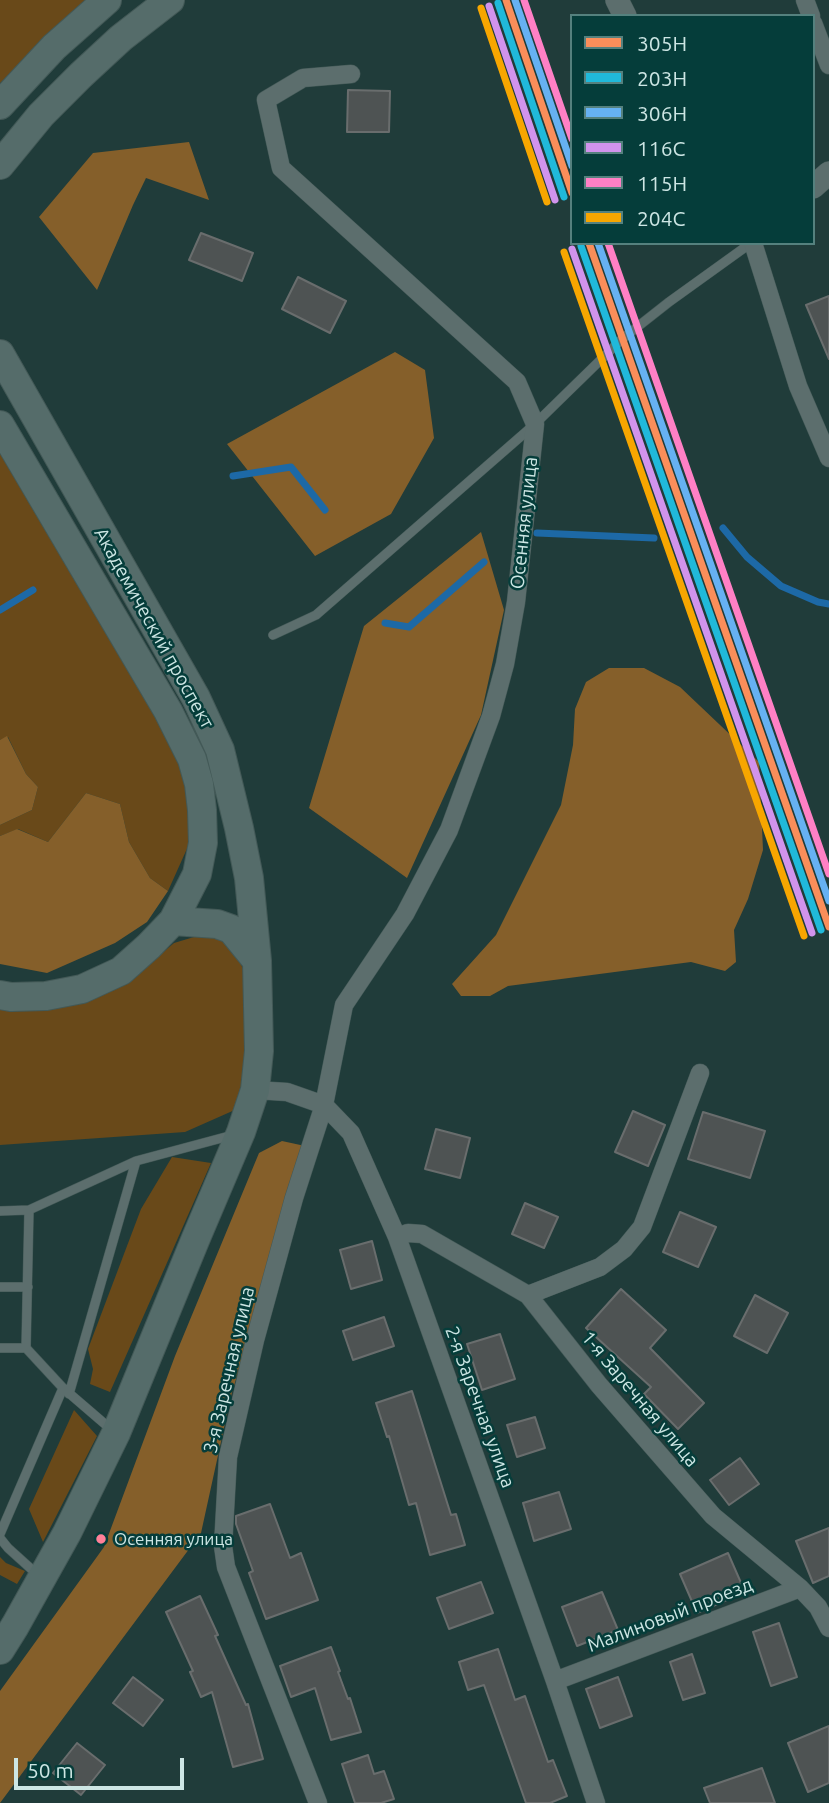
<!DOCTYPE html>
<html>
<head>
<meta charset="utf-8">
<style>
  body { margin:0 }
  #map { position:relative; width:829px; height:1803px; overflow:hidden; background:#203c3a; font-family:Ubuntu,sans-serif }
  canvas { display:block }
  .legend { position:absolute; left:570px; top:14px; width:245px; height:231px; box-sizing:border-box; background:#053d3a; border:2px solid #55817e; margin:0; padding:9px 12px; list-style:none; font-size:21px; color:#cde6e4 }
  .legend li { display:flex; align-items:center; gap:14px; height:35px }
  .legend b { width:35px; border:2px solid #55817e }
  .scale { position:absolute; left:14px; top:1758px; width:170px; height:32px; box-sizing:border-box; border:4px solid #cde6e4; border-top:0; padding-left:9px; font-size:21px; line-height:24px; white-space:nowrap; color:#cde6e4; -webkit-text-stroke:5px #053d3a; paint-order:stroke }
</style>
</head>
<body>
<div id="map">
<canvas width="829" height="1803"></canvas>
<ul class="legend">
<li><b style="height:9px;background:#fa8e5a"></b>305Н</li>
<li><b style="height:9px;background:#20b9da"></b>203Н</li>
<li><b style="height:9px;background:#66b1f2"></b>306Н</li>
<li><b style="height:9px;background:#d193ec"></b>116С</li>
<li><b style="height:9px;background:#ff80c5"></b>115Н</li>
<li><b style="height:9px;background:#f7a600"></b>204С</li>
</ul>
<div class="scale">50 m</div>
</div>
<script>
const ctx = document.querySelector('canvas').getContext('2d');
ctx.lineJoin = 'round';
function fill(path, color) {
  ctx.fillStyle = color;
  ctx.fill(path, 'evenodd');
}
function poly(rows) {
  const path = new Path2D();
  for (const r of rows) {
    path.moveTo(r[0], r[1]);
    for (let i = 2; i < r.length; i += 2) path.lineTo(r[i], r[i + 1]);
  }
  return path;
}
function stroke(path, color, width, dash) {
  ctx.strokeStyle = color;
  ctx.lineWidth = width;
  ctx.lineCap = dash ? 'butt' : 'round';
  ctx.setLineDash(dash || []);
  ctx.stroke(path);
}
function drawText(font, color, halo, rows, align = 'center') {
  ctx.font = font + ' Ubuntu,sans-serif';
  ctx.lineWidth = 5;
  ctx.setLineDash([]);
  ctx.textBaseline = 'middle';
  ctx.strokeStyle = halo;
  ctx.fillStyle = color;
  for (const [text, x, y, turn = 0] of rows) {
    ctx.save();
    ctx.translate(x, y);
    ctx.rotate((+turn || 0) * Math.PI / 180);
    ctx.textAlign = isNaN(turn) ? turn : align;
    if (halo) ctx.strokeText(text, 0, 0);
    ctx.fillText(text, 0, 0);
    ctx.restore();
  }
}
const green = poly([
  [0,0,95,0,0,83],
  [0,450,122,656,178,759,191,798,190,842,168,891,150,878,129,842,120,804,86,793,48,842,18,829,0,836,0,825,32,810,38,787,26,774,8,737,0,740],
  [204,934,228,940,246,974,251,1032,237,1109,185,1132,0,1145,0,1003,148,965,174,943],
  [172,1157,211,1163,110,1392,90,1384,93,1369,88,1349,141,1209],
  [74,1410,97,1436,43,1542,29,1509],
  [0,1557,6,1563,25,1571,17,1584,0,1575]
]);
const forest = poly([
  [189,142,209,200,146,178,133,205,97,290,39,217,93,153],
  [395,352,425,370,434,438,391,514,315,556,227,444],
  [481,532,504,610,481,715,407,878,309,808,364,626],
  [609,668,644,668,680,687,759,762,763,850,748,899,734,930,736,962,725,971,691,962,508,986,490,996,461,996,452,984,496,935,561,805,573,745,575,709,586,682],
  [7,736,26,774,38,787,32,810,0,825,0,740],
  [86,793,120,804,129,842,150,878,168,891,147,922,115,943,47,973,0,964,0,836,17,829,48,842],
  [282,1141,305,1146,231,1396,201,1533,0,1803,0,1691,104,1547,175,1356,259,1153]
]);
const stream = poly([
  [233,476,291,467,325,510],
  [723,528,747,557,781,586,818,602,829,604],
  [537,533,654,538],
  [0,610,33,590],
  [385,623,409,627,484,562]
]);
const building = poly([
  [348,90,390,91,389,132,347,132,348,90],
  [201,233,253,253,242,281,189,260,201,233],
  [298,277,346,301,330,333,282,309,298,277],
  [829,296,829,359,806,305,829,296],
  [633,1111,665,1125,648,1166,615,1152,633,1111],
  [703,1112,765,1131,750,1178,688,1159,703,1112],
  [436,1129,470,1138,460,1178,425,1169,436,1129],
  [525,1203,558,1217,544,1248,512,1234,525,1203],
  [680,1212,716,1227,698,1267,663,1252,680,1212],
  [372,1241,382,1280,351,1289,340,1250,372,1241],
  [621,1289,666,1330,650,1348,704,1403,678,1429,644,1394,651,1387,586,1328,621,1289],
  [755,1295,788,1313,767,1353,734,1336,755,1295],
  [384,1317,394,1346,353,1360,343,1331,384,1317],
  [500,1334,515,1379,482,1390,467,1344,500,1334],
  [412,1391,451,1515,456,1514,465,1545,430,1555,416,1503,409,1505,389,1436,387,1437,376,1403,412,1391],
  [535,1417,545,1448,517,1457,507,1425,535,1417],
  [740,1458,759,1484,729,1505,710,1480,740,1458],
  [559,1492,571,1529,534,1541,523,1503,559,1492],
  [270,1504,290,1558,301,1553,318,1600,266,1619,249,1573,253,1571,236,1524,236,1516,270,1504],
  [829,1528,829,1576,813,1583,796,1541,829,1528],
  [728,1553,745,1592,697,1613,680,1574,728,1553],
  [481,1582,493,1613,449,1629,437,1598,481,1582],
  [602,1592,618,1630,577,1646,562,1607,602,1592],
  [200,1596,218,1635,215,1636,246,1705,248,1704,263,1759,233,1767,212,1692,201,1697,190,1672,193,1671,166,1612,200,1596],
  [779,1623,797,1677,771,1686,753,1632,779,1623],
  [331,1647,340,1671,338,1672,348,1699,350,1698,361,1732,331,1740,315,1688,291,1697,280,1666,331,1647],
  [498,1649,515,1700,525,1696,548,1762,553,1760,567,1796,550,1803,526,1803,484,1685,468,1690,459,1662,498,1649],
  [692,1654,705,1693,683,1700,670,1662,692,1654],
  [133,1677,163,1700,143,1726,113,1703,133,1677],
  [618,1677,632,1716,600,1728,586,1689,618,1677],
  [829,1726,829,1783,808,1792,788,1743,829,1726],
  [77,1743,105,1765,81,1795,53,1773,77,1743],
  [368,1755,374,1774,384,1771,394,1799,381,1803,355,1803,342,1764,368,1755],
  [762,1768,775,1803,710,1803,704,1788,762,1768]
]);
const service = poly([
  [273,635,316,615,535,424,622,339,669,302,751,243],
  [0,1211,29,1210],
  [0,1287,28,1287],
  [0,1348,26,1348],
  [69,1394,136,1161],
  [113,1431,63,1388,26,1348,29,1210,136,1161,233,1135],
  [0,1534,63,1388],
  [0,1538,8,1548,39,1576]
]);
const minor = poly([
  [805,0,811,16],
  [813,23,829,65],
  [753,243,798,386,829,458],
  [255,1090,287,1092,324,1105,351,1133,397,1237,555,1681,596,1803],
  [397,1237,408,1233,422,1234,528,1295,599,1385,713,1516,800,1588,818,1607,829,1628],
  [528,1295,600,1267,624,1249,642,1227,700,1073],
  [555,1681,800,1588],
  [318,1803,226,1567,223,1546,228,1457,255,1340,294,1198,324,1105,344,1005,405,914,449,830,491,716,505,664,516,602,535,424,517,382,281,168,266,100,303,78,351,74]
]);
const tertiary = poly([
  [617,0,625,16],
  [813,187,829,173]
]);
const primary = poly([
  [0,105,54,47,107,0],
  [0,165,41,115,81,75,121,38,170,0],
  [0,354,196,698,220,750,239,828,249,878,257,961,259,1051,255,1090,241,1132,196,1238,116,1433,67,1533,15,1626,0,1650],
  [0,425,168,711,192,759,199,784,202,810,203,843,197,874,173,921,149,946,121,971,82,989,46,996,11,997,0,995],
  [173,921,217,924,231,929,257,961]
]);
const rail1 = poly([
  [506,0,572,193],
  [589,243,829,927]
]);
const rail2 = poly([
  [498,3,564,197],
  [581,246,821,930]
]);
const rail3 = poly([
  [515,0,572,166],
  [598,243,829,901]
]);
const rail4 = poly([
  [489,6,555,200],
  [572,249,812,933]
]);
const rail5 = poly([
  [524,0,572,139],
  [608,243,829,874]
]);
const rail6 = poly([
  [481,8,547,202],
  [564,252,804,936]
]);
const markers = [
  [101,1539,6,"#ff8098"]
];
const busNames = [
  ["Осенняя улица",114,1539]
];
const streetNames = [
  ["Осенняя улица",524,523,-84],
  ["Академический проспект",154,628,61],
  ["3-я Заречная улица",229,1370,-77],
  ["1-я Заречная улица",640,1399,50],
  ["2-я Заречная улица",480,1407,70],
  ["Малиновый проезд",670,1615,-21]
];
fill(green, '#694919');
fill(forest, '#855f2a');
stroke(stream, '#1d69a6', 7);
fill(building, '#4e5353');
stroke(building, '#696d6d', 2);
stroke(service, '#435957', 10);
stroke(minor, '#435957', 19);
stroke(tertiary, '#435957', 24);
stroke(primary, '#435957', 30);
stroke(service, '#5c6e6d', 9);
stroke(minor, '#5c6e6d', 18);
stroke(tertiary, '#5c6e6d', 23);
stroke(primary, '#556c6a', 28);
stroke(rail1, '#fa8e5a', 7);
stroke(rail2, '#20b9da', 7);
stroke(rail3, '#66b1f2', 7);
stroke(rail4, '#d193ec', 7);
stroke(rail5, '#ff80c5', 7);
stroke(rail6, '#f7a600', 7);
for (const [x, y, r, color] of markers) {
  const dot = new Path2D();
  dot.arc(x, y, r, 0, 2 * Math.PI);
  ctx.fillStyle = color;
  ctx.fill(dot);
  stroke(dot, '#053d3a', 2.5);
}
drawText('17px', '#cde6e4', '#053d3a', busNames, 'left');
drawText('19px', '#cde6e4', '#053d3a', streetNames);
</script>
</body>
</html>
